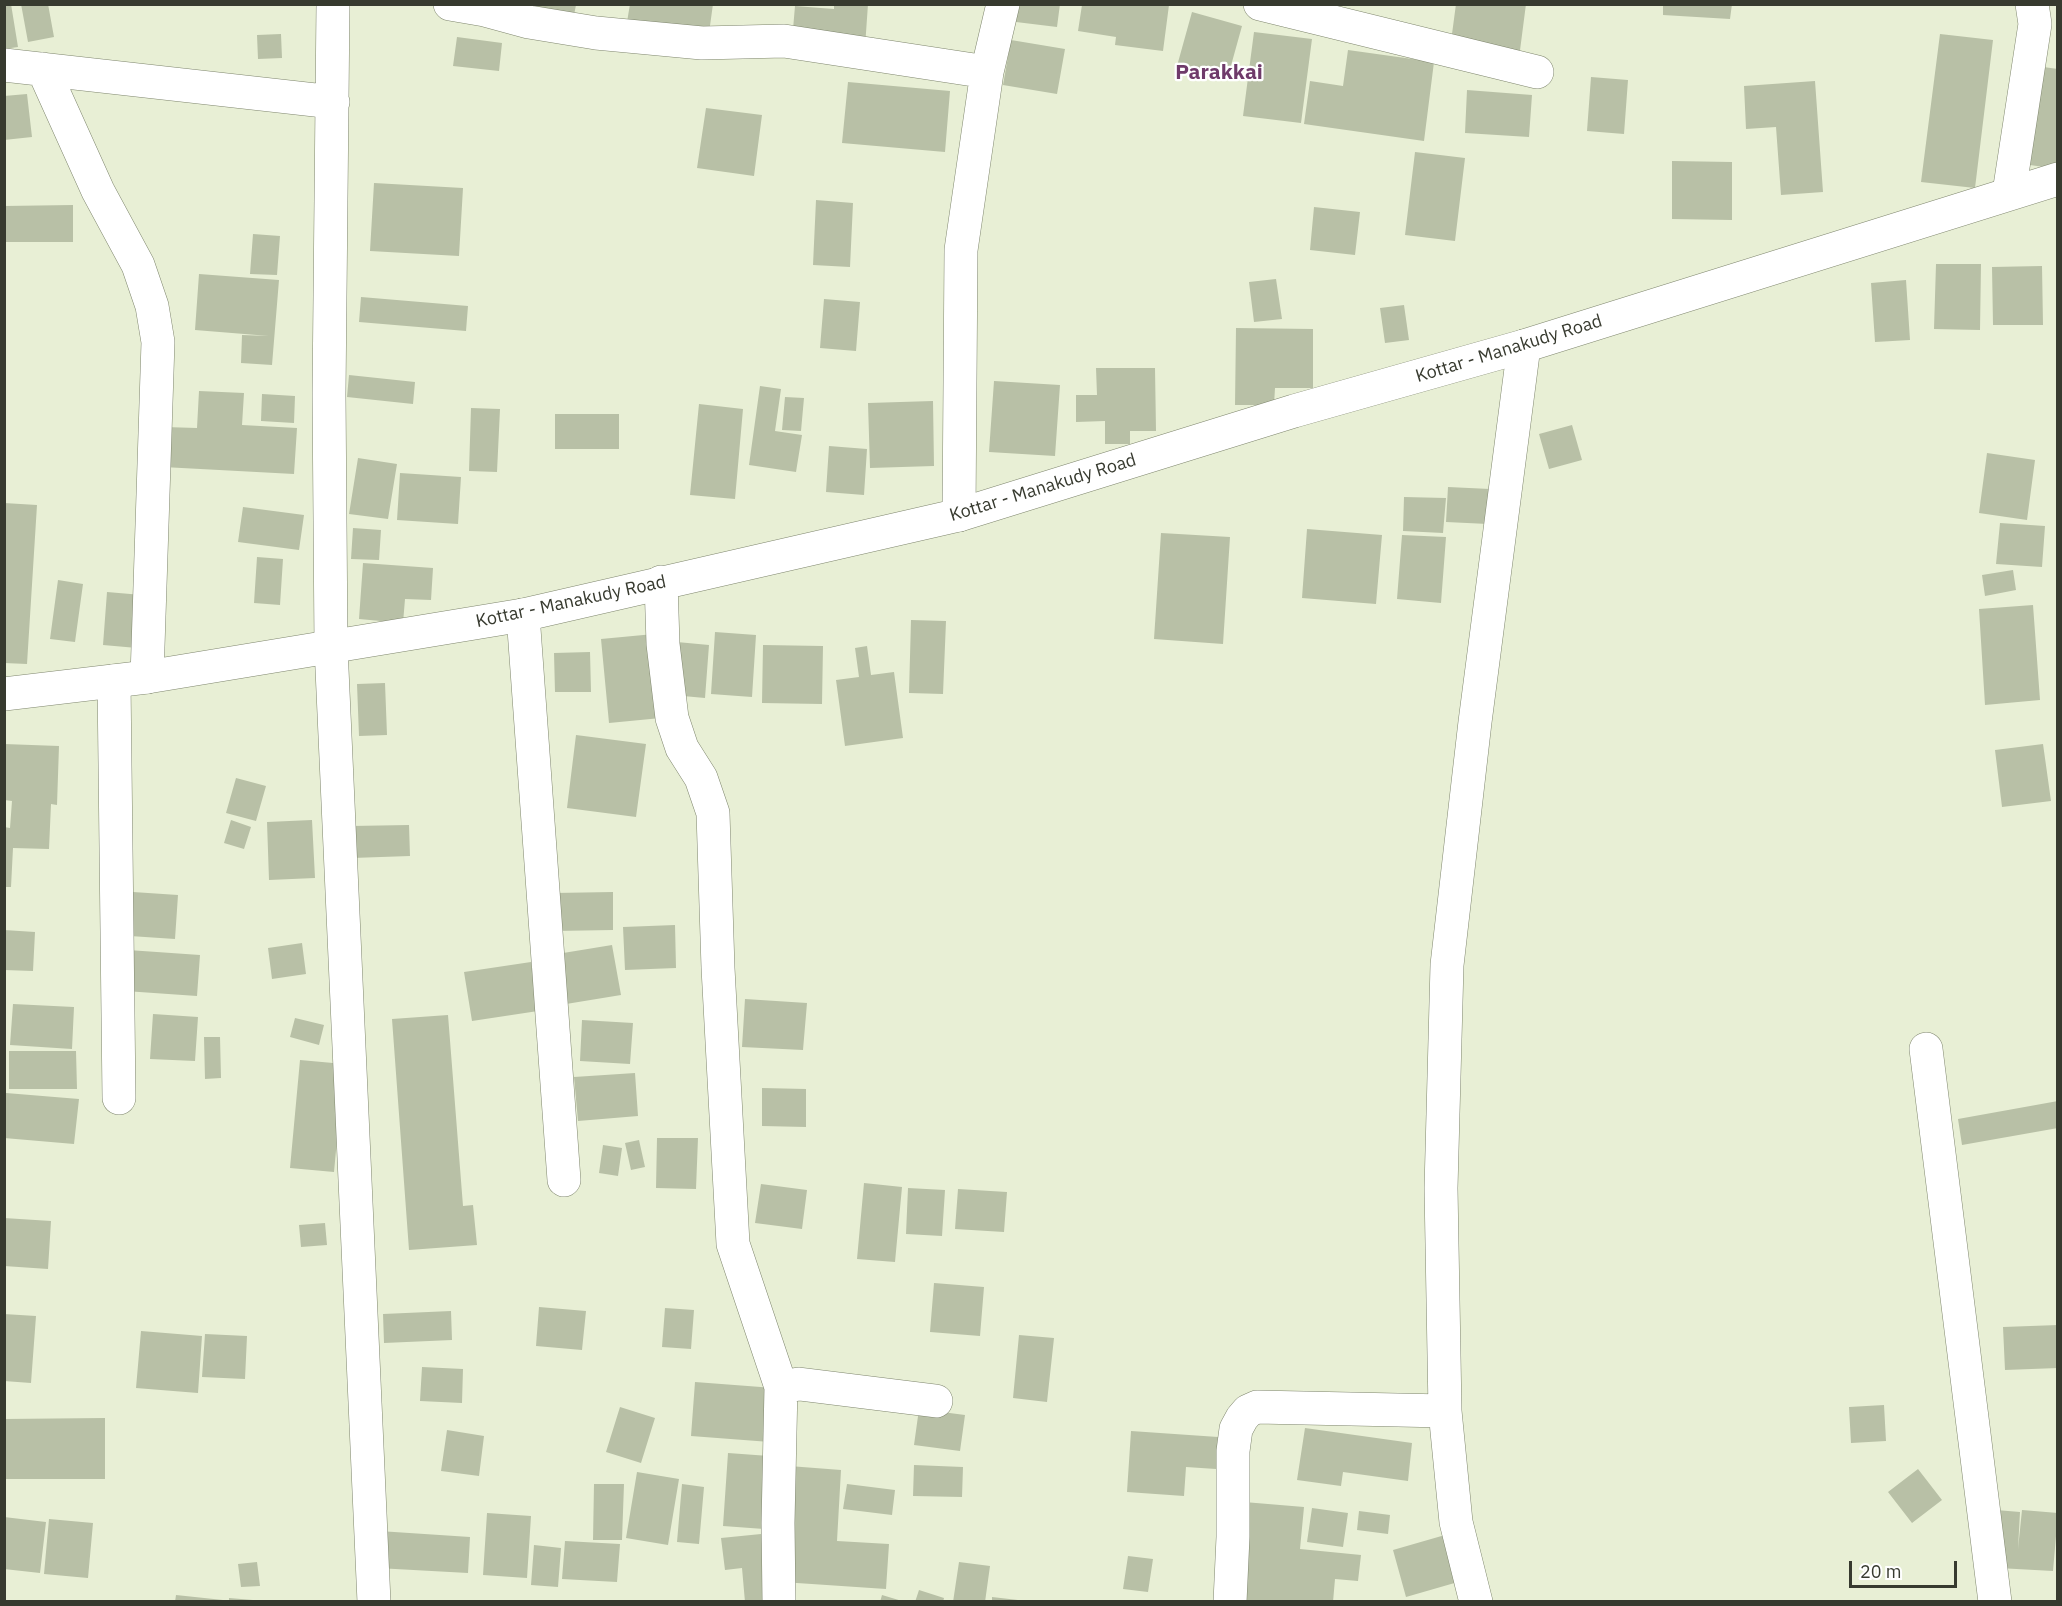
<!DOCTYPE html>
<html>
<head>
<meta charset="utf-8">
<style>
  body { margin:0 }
  #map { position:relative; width:2062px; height:1606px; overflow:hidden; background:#e8efd5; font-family:"IBM Plex Sans",sans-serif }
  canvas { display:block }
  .frame { position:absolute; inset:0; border:6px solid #373a2f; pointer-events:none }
  .scale { position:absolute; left:1849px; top:1561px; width:108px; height:27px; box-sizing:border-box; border:3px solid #373a2f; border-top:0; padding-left:8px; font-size:18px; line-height:21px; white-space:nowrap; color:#373a2f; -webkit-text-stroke:4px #fff; paint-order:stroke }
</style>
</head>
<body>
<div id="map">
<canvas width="2062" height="1606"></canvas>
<div class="frame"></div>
<div class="scale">20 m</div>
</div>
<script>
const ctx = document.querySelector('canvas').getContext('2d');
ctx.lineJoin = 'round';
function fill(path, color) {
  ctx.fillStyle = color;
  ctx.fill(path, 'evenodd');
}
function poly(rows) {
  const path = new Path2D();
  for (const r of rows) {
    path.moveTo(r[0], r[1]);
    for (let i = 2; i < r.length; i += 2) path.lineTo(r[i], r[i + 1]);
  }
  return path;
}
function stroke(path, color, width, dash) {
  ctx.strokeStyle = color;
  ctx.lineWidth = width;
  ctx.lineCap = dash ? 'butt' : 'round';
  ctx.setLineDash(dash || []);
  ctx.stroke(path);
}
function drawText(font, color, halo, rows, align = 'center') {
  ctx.font = font + ' "IBM Plex Sans",sans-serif';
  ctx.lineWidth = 4.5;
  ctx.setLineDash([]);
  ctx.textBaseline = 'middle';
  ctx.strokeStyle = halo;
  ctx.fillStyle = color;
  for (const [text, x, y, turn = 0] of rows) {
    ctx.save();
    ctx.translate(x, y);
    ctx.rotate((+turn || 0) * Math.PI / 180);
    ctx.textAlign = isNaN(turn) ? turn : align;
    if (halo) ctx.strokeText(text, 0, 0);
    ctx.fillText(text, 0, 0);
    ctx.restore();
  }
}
const building = poly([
  [4,4,11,4,18,47,4,49],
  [21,4,48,4,54,37,28,42],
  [630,4,713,4,709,33,627,22],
  [834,4,868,4,865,47,792,41,795,6,834,9],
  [1018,4,1060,4,1057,27,1016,22],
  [1456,4,1526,4,1519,58,1450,49],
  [1663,4,1732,4,1730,19,1663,15],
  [537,5,576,5,572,25,535,19],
  [1082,5,1169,5,1163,51,1115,45,1116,37,1078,31],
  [1192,12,1242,26,1227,80,1177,66],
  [1254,32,1312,39,1301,123,1243,116],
  [281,34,282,58,258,59,257,35],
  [1940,34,1993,40,1975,188,1921,182],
  [457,37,502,43,499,71,453,66],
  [1011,40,1065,49,1057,94,1003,85],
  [1348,50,1434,62,1424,141,1304,124,1310,81,1343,86],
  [2036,66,2058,69,2058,169,2023,164],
  [1591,77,1628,80,1624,134,1587,131],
  [1815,81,1823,192,1781,195,1776,127,1746,129,1744,86],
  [848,82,950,91,945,152,842,143],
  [1467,90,1532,95,1529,137,1465,133],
  [27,94,32,137,4,140,4,96],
  [706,108,762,115,754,176,697,168],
  [1415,152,1465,158,1455,241,1405,235],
  [1672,161,1732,162,1732,220,1672,219],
  [374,183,463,188,459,256,370,251],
  [816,200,853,203,850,267,813,265],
  [73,205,73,242,4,242,4,206],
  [1314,207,1360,212,1355,255,1310,250],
  [253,234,280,236,277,275,250,274],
  [1936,264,1981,264,1980,330,1934,329],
  [2042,266,2043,325,1993,325,1992,267],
  [199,274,279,280,272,365,241,363,242,335,269,336,195,330],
  [1276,279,1282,319,1254,322,1249,282],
  [1906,280,1910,340,1875,342,1871,283],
  [361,297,468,306,466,331,359,322],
  [824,299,860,302,856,351,820,348],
  [1404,305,1409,340,1385,343,1380,308],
  [1236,328,1313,329,1313,388,1275,388,1274,405,1235,405],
  [1096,368,1155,368,1156,431,1130,431,1130,444,1105,444,1105,421,1076,422,1076,395,1097,395],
  [349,375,415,382,413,404,347,397],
  [994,381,1060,385,1055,456,989,452],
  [760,386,781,389,775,431,802,435,796,472,749,465],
  [199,391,244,393,242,425,297,428,294,474,163,467,165,427,197,428],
  [262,394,295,396,294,423,261,421],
  [785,397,804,398,801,431,782,430],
  [933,401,934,466,870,468,868,403],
  [699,404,743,409,735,499,690,495],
  [471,408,500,409,497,472,469,471],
  [555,414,619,414,619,449,555,449],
  [1572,425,1582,460,1549,469,1539,434],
  [829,446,867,449,864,495,826,492],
  [1987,453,2035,460,2027,520,1979,513],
  [358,458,397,464,388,519,349,514],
  [400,473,461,477,458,524,397,520],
  [1448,487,1490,489,1488,524,1446,522],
  [1404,497,1446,498,1443,533,1403,531],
  [4,503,37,505,27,664,4,663],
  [243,507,304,515,299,550,238,542],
  [2000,523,2045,526,2042,567,1996,564],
  [353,528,381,530,379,560,351,559],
  [1307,529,1382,535,1376,604,1302,598],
  [1161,533,1230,537,1223,644,1154,639],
  [1402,535,1446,537,1441,603,1397,599],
  [257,557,283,559,280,605,254,603],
  [363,563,433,568,431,600,405,599,403,623,359,619],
  [2013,570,2016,590,1985,596,1982,575],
  [58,580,83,584,75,642,50,639],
  [107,592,142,595,137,648,103,645],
  [2033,605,2040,700,1985,705,1979,609],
  [911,620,946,621,943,694,909,693],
  [715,632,756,635,752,697,711,694],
  [654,634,661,718,609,723,601,639],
  [677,642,709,645,705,698,672,695],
  [763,645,823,646,822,704,762,703],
  [867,646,871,675,894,672,903,738,845,746,836,680,859,677,855,648],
  [590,652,591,692,555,692,554,653],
  [385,683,387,735,359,736,357,684],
  [576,735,646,744,636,817,567,808],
  [4,744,59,746,57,805,51,804,49,849,13,848,11,887,4,887,4,827,10,828,12,801,4,800],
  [2043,744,2051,801,2002,807,1995,750],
  [236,778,266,786,256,821,226,813],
  [231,820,251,827,244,849,224,843],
  [312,820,315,878,269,880,267,822],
  [409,825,410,856,352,858,351,826],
  [133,892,178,895,175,939,130,936],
  [613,892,613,930,554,931,554,893],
  [675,925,676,968,625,970,623,927],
  [4,930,35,932,33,971,4,970],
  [302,943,306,974,272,979,268,948],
  [612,945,621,995,560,1005,551,955],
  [128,950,200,955,197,996,125,991],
  [531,962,538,1011,472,1021,464,972],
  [745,999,807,1003,803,1050,742,1047],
  [13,1004,74,1007,72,1049,10,1045],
  [153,1014,198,1017,195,1061,150,1059],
  [448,1015,463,1206,473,1205,477,1245,409,1250,392,1019],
  [295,1018,324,1025,319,1045,290,1037],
  [582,1020,633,1023,630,1064,580,1061],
  [204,1037,220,1037,221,1078,205,1079],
  [9,1051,76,1051,77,1089,9,1089],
  [300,1060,344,1064,334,1172,290,1168],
  [635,1073,638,1116,578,1121,574,1077],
  [762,1088,806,1089,806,1127,762,1126],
  [6,1093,79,1099,74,1144,4,1138],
  [2058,1101,2058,1128,1962,1145,1958,1119],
  [657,1138,698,1138,696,1189,656,1188],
  [639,1140,645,1167,631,1170,625,1143],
  [603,1145,622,1148,618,1176,599,1173],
  [864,1183,902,1187,895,1262,857,1259],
  [761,1184,807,1190,802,1229,755,1223],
  [908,1188,945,1190,942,1236,906,1234],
  [958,1189,1007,1192,1004,1232,955,1229],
  [4,1218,51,1221,48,1269,4,1266],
  [325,1223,327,1245,301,1247,299,1225],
  [934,1283,984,1287,980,1336,930,1332],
  [539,1307,586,1311,582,1350,536,1346],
  [665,1308,694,1310,691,1349,662,1347],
  [451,1311,452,1340,384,1343,383,1314],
  [4,1314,36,1316,31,1383,4,1381],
  [2058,1325,2058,1368,2005,1370,2003,1327],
  [141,1331,202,1336,198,1393,136,1388],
  [205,1334,247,1336,245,1379,202,1377],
  [1019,1335,1054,1338,1047,1402,1013,1398],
  [422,1367,463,1369,462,1403,420,1401],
  [695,1382,774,1388,770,1442,691,1436],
  [1884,1405,1886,1441,1851,1443,1849,1407],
  [620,1407,655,1418,641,1463,606,1452],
  [919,1409,965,1415,960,1451,914,1445],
  [105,1418,105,1479,4,1479,4,1419],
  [1305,1428,1412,1443,1408,1481,1343,1472,1341,1486,1297,1480],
  [447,1430,484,1436,479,1476,441,1471],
  [1131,1431,1218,1437,1216,1469,1186,1467,1184,1496,1127,1492],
  [728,1453,769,1456,764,1529,723,1526],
  [914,1465,963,1467,962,1497,913,1496],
  [789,1466,841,1470,837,1541,889,1544,886,1589,782,1582],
  [1918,1469,1942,1500,1912,1523,1888,1492],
  [637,1472,679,1479,668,1545,626,1538],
  [594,1484,624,1484,622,1540,593,1540],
  [682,1484,704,1487,699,1544,677,1542],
  [847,1484,895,1490,892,1515,843,1509],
  [1244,1502,1304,1507,1300,1549,1361,1555,1358,1581,1335,1579,1333,1602,1234,1602],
  [1312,1508,1348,1513,1343,1547,1307,1542],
  [1984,1509,2020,1512,2018,1549,2022,1510,2058,1513,2053,1571,1980,1567],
  [1359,1511,1390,1515,1388,1534,1357,1530],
  [487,1513,531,1516,527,1578,483,1575],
  [4,1517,46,1522,40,1573,4,1569],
  [49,1519,93,1523,88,1578,44,1574],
  [379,1531,470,1537,468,1573,377,1568],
  [761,1534,768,1602,745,1602,742,1568,725,1570,721,1538],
  [1445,1535,1458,1582,1406,1597,1393,1550],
  [565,1541,620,1544,617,1582,562,1579],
  [534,1545,561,1548,558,1587,531,1585],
  [1128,1556,1153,1559,1148,1592,1123,1589],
  [257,1562,260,1586,241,1587,238,1564],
  [959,1562,990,1566,985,1602,953,1602],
  [919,1590,944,1598,943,1602,915,1602],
  [176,1595,223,1600,223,1602,175,1602],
  [882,1595,902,1601,901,1602,880,1602],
  [992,1597,1018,1600,1018,1602,992,1602],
  [229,1598,253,1600,253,1602,229,1602]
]);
const street = poly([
  [333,4,329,394,331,647,374,1602],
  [450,4,485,10,529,22,596,33,702,43,784,41,987,72],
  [1260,4,1537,72],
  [4,65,333,102],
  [43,69,98,191,138,265,152,306,158,342,147,677],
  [2009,193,2035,24,2032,4],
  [959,515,961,250,987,72,1003,4],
  [661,582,663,644,672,718,682,748,701,778,713,813,718,968,733,1244,781,1387],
  [523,615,564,1180],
  [114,681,119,1098],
  [1926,1049,1995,1602],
  [779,1602,778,1523,781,1387,799,1384,936,1401],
  [1230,1602,1233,1537,1233,1451,1236,1429,1242,1418,1248,1411,1257,1407,1445,1411],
  [1476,1602,1456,1522,1445,1411,1441,1188,1447,965,1475,722,1524,346]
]);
const secondary = poly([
  [4,694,147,677,523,615,959,515,1294,411,1524,346,2058,179]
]);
const streetNames = [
  ["Kottar - Manakudy Road",1509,349,-17],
  ["Kottar - Manakudy Road",1043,488,-17],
  ["Kottar - Manakudy Road",571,602,-12]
];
const quarterNames = [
  ["Parakkai",1219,73]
];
fill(building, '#b8c0a6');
stroke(street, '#7f866e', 34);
stroke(secondary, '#7f866e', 34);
stroke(street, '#fff', 33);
stroke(secondary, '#fff', 33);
drawText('18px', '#373a2f', '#fff', streetNames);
drawText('bold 21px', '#6f3a6a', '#fff', quarterNames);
</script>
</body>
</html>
